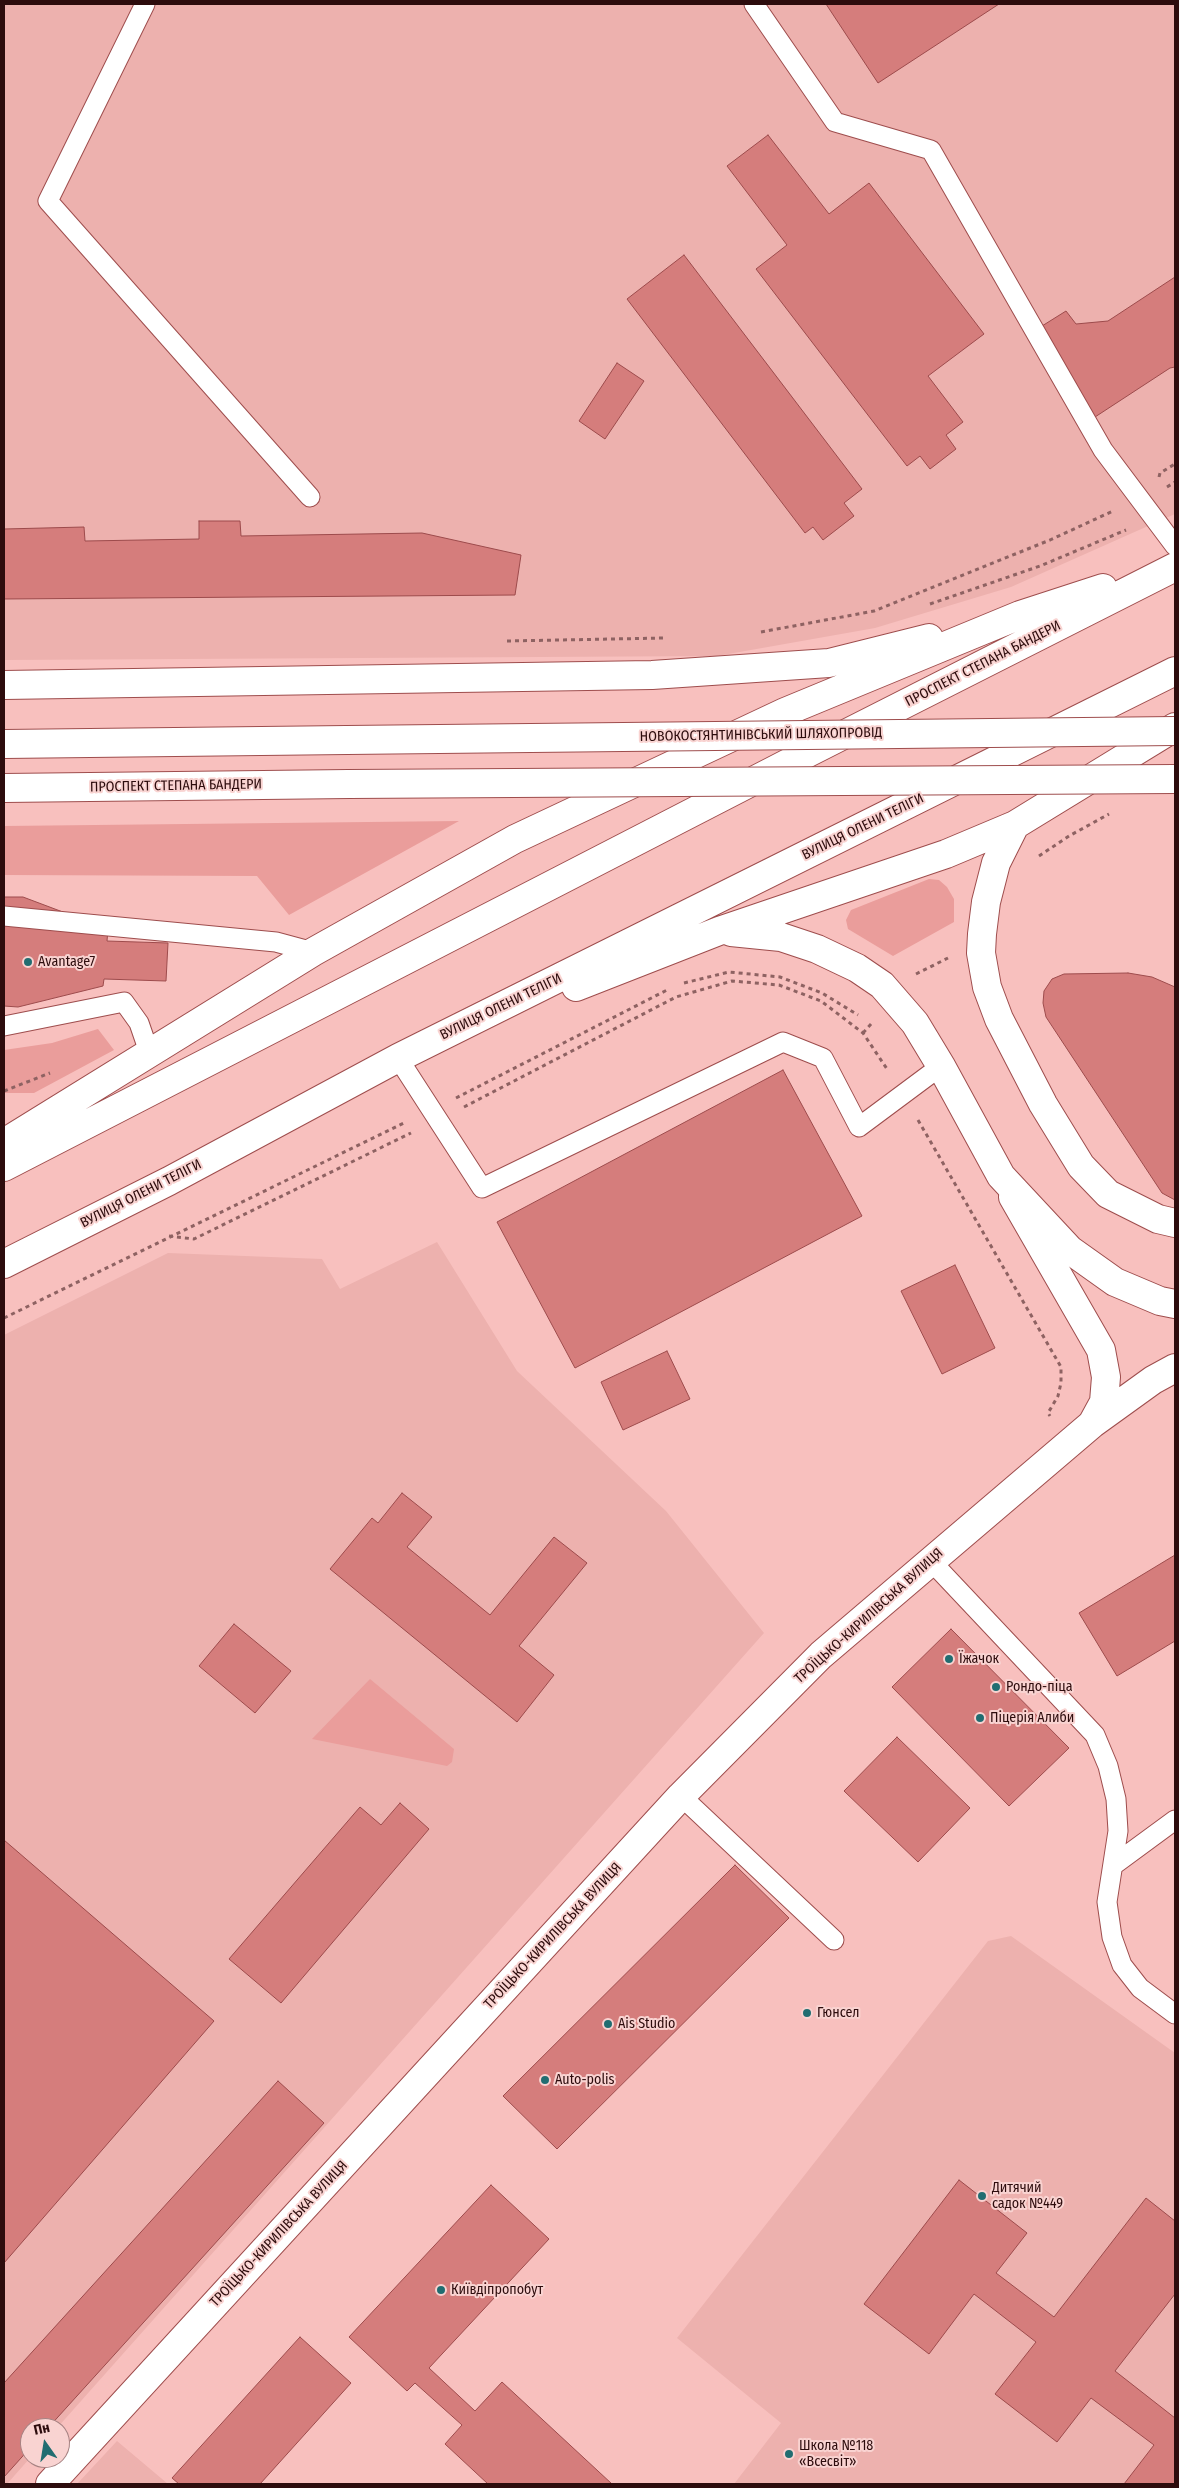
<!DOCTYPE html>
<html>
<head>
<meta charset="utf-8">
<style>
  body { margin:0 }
  #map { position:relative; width:1179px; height:2488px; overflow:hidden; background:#f8c0be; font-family:"Fira Sans Condensed",sans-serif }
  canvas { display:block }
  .frame { position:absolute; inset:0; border:5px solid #2d0c0d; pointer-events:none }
  .north { position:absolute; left:20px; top:2418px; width:50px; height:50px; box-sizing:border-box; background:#f9d3d1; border:1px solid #a78383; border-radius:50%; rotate:347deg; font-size:14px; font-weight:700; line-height:20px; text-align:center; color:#2d0c0d }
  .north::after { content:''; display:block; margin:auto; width:18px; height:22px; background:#216d71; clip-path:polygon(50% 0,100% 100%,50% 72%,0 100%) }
</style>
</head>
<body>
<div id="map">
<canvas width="1179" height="2488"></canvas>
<div class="frame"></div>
<div class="north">Пн</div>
</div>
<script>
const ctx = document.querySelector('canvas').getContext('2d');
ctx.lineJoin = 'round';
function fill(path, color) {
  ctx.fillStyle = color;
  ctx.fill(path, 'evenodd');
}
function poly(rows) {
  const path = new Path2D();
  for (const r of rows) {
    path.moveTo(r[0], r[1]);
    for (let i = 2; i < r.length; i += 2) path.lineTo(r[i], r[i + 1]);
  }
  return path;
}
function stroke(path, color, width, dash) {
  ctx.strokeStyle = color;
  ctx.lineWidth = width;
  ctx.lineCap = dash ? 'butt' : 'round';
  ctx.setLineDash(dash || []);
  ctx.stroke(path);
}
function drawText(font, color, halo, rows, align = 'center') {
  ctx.font = font + ' "Fira Sans Condensed",sans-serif';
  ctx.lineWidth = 4;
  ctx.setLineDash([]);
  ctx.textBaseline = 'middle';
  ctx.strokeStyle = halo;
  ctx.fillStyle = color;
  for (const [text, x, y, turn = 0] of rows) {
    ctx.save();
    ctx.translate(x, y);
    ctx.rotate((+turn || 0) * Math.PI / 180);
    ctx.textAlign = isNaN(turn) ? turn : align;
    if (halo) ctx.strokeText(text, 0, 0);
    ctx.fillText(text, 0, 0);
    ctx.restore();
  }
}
const built = poly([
  [4,4,1175,4,1175,514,1011,587,875,628,717,656,4,660],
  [437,1242,517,1371,666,1511,764,1633,57,2428,30,2428,30,2458,7,2484,4,2484,4,1335,168,1253,322,1259,340,1289],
  [1011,1936,1175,2053,1175,2484,734,2484,781,2423,677,2338,988,1941],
  [117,2441,168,2484,77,2484]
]);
const green = poly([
  [459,821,289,915,257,876,4,875,4,826],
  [929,879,939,880,947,887,954,899,954,922,893,956,848,929,846,920,851,910],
  [98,1029,114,1050,34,1093,4,1093,4,1050,52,1043],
  [370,1679,454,1749,452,1762,447,1766,312,1739]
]);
const building = poly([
  [826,4,999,4,878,83,826,4],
  [768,135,829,214,869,183,984,334,928,376,963,422,946,435,956,449,930,469,920,456,907,466,756,269,787,245,727,166,768,135],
  [684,255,862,489,844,503,854,516,823,540,813,527,805,533,627,299,684,255],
  [1175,277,1175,367,1170,368,1095,417,1042,326,1066,311,1076,324,1108,321,1175,277],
  [617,363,644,381,605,439,579,421,617,363],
  [199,521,240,521,241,536,422,533,521,555,515,595,4,599,4,529,84,527,85,541,199,539,199,521],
  [4,897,23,897,108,929,107,941,168,943,166,981,104,979,103,986,18,1007,4,1006,4,897],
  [1128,973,1152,977,1175,987,1175,1200,1162,1193,1046,1017,1043,1003,1044,991,1052,979,1064,974,1128,973],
  [783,1070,862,1216,575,1368,497,1222,783,1070],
  [955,1265,995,1348,942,1374,901,1291,955,1265],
  [667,1351,690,1399,623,1430,601,1382,667,1351],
  [402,1493,432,1517,407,1547,490,1615,554,1537,587,1563,519,1646,554,1675,517,1722,330,1569,372,1518,378,1523,402,1493],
  [1175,1555,1175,1641,1117,1676,1079,1613,1175,1555],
  [234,1624,291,1671,255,1713,199,1666,234,1624],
  [951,1629,1069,1748,1009,1806,892,1687,951,1629],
  [897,1737,970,1808,918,1862,844,1791,897,1737],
  [400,1803,429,1829,281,2003,229,1959,360,1807,381,1825,400,1803],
  [4,1840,214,2021,4,2263,4,1840],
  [735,1865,789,1918,557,2149,503,2096,735,1865],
  [278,2081,324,2123,48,2428,30,2428,30,2448,4,2477,4,2383,278,2081],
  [959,2180,1027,2233,996,2273,1054,2317,1146,2198,1175,2221,1175,2294,1115,2371,1175,2418,1175,2484,1124,2484,1154,2445,1091,2398,1057,2442,995,2394,1036,2342,974,2294,929,2354,864,2304,959,2180],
  [491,2185,549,2239,429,2368,475,2411,502,2382,612,2484,488,2484,445,2444,462,2425,415,2383,407,2391,349,2337,491,2185],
  [300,2337,351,2383,260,2484,179,2484,172,2478,300,2337]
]);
const path = poly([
  [1159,477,1160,473,1175,464],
  [1167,487,1175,482],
  [930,604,1040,566,1126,530],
  [761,632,874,611,1050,540,1113,511],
  [507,641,665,638],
  [1039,856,1069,836,1109,814],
  [916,974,948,958],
  [684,983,729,972,780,977,822,993,858,1015],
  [863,1033,872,1023],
  [4,1091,50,1073],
  [456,1098,669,989],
  [464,1107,676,997,732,981,779,985,821,1001,863,1033,887,1069],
  [918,1120,1061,1367,1061,1383,1058,1396,1048,1413,1050,1416],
  [169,1236,194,1239,411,1133],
  [4,1318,406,1122]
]);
const lane = poly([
  [145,4,48,201,310,497],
  [754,4,835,122,931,150,1103,450,1175,546],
  [4,916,276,942,313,952],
  [4,1026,124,1002,139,1023,149,1052],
  [398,1058,482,1188,783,1042,823,1058,859,1127,941,1066],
  [930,1560,1095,1735,1108,1766,1116,1799,1118,1831,1107,1902,1112,1937,1122,1965,1140,1988,1175,2014],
  [681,1796,834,1940],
  [1115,1864,1175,1820]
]);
const street = poly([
  [1013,1197,1101,1350,1106,1377,1104,1402,1092,1424],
  [50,2484,681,1796,821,1655,1092,1424,1153,1380,1175,1368]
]);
const primary = poly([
  [4,685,652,675,829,663,929,638],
  [4,744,347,740],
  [4,788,349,784],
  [1015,825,996,863,986,902,982,934,981,953,987,987,999,1019,1043,1104,1081,1166,1108,1194,1158,1219,1175,1223],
  [731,932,781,937,817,949,857,968,882,985,915,1023,941,1066,1001,1176,1070,1250,1115,1282,1160,1301,1175,1304],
  [576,987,719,931,946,854,1015,825,1175,727],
  [4,1143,313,952,515,839,785,712,1020,615,1103,588],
  [4,1167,792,761,1175,567],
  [4,1264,169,1181,398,1058,1175,671]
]);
const primaryBridge = poly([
  [347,740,1175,731],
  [349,784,1175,779]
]);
const markers = [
  [28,962,5,"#216d71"],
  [949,1659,5,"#216d71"],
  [996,1687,5,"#216d71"],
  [980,1718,5,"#216d71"],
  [807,2013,5,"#216d71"],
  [608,2024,5,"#216d71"],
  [545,2080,5,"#216d71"],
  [982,2196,5,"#216d71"],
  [441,2290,5,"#216d71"],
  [789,2454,5,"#216d71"]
];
const streetNames = [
  ["ПРОСПЕКТ СТЕПАНА БАНДЕРИ",983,664,-27],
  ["НОВОКОСТЯНТИНІВСЬКИЙ ШЛЯХОПРОВІД",761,735,-1],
  ["ПРОСПЕКТ СТЕПАНА БАНДЕРИ",176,786,-1],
  ["ВУЛИЦЯ ОЛЕНИ ТЕЛІГИ",863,827,-26],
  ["ВУЛИЦЯ ОЛЕНИ ТЕЛІГИ",501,1007,-26],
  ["ВУЛИЦЯ ОЛЕНИ ТЕЛІГИ",141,1194,-27],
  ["ТРОЇЦЬКО-КИРИЛІВСЬКА ВУЛИЦЯ",869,1616,-42],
  ["ТРОЇЦЬКО-КИРИЛІВСЬКА ВУЛИЦЯ",553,1936,-47],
  ["ТРОЇЦЬКО-КИРИЛІВСЬКА ВУЛИЦЯ",279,2234,-47]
];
const poiNames = [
  ["Avantage7",38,962],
  ["Їжачок",959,1659],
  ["Рондо-піца",1006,1687],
  ["Піцерія Алиби",990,1718],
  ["Гюнсел",817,2013],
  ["Ais Studio",618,2024],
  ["Auto-polis",555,2080],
  ["Дитячий",992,2188],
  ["садок №449",992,2204],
  ["Київдіпропобут",451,2290],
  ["Школа №118",799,2446],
  ["«Всесвіт»",799,2462]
];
fill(built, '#edb1ae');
fill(green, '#ea9d9b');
fill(building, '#d57d7c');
stroke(building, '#9d4b4c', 1);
stroke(lane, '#9e4d4d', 21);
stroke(street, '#9e4d4d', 30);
stroke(primary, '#9e4d4d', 30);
stroke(path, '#8e6262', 3, [4, 4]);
stroke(lane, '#fff', 19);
stroke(street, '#fff', 28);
stroke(primary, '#fff', 28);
stroke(primaryBridge, '#9e4d4d', 30, []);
stroke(primaryBridge, '#fff', 28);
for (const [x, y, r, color] of markers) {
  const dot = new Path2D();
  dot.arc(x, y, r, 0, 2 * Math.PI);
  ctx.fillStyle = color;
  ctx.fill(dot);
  stroke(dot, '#f9d3d1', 2);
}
drawText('14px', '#2d0c0d', '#f9d3d1', streetNames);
drawText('14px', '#2d0c0d', '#f9d3d1', poiNames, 'left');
</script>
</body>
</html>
